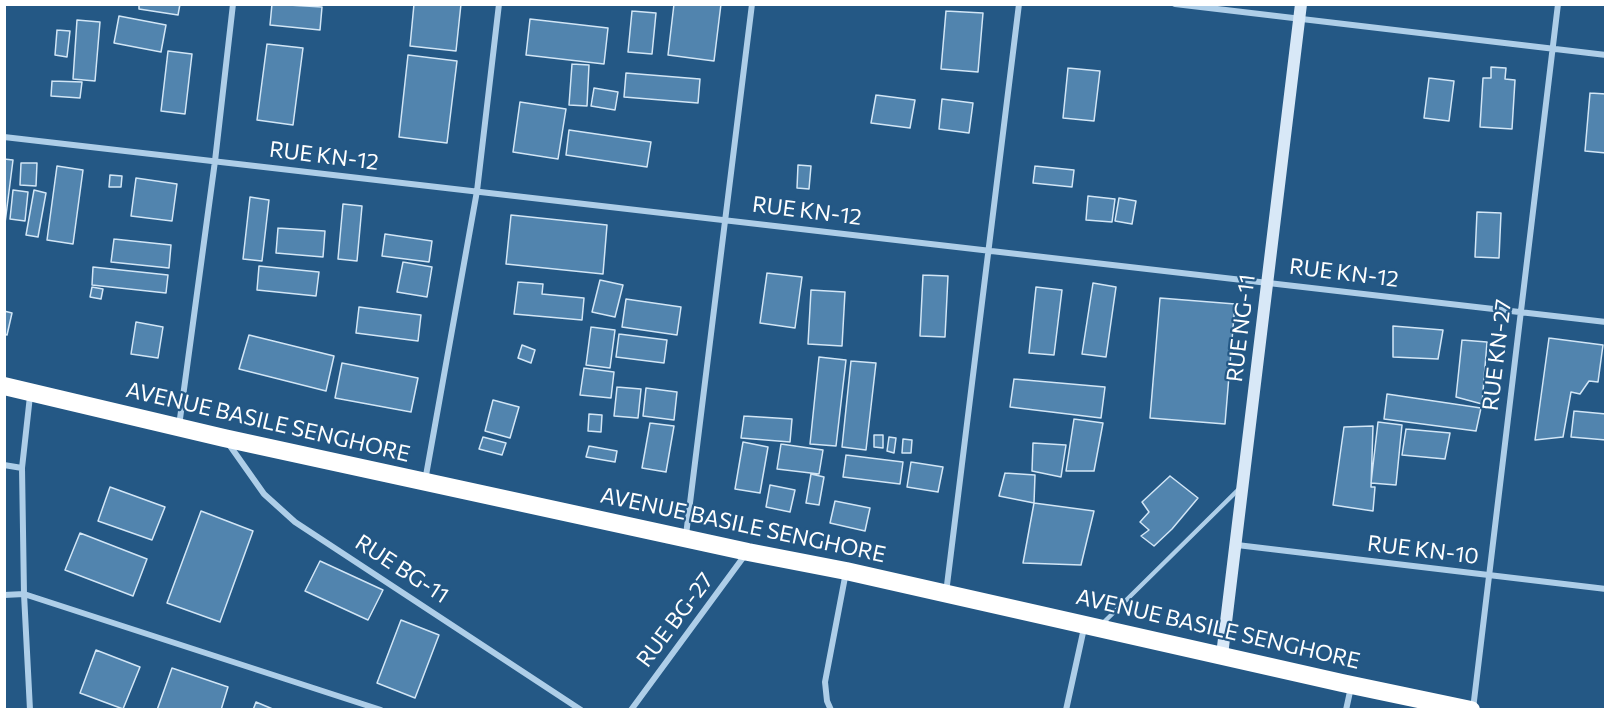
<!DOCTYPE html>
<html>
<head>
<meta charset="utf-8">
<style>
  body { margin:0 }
  #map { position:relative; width:1610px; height:714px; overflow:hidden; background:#245885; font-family:Commissioner,sans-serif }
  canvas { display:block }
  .frame { position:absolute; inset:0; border:6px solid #fff; pointer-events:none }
</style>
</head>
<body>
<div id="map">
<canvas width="1610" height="714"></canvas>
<div class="frame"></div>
</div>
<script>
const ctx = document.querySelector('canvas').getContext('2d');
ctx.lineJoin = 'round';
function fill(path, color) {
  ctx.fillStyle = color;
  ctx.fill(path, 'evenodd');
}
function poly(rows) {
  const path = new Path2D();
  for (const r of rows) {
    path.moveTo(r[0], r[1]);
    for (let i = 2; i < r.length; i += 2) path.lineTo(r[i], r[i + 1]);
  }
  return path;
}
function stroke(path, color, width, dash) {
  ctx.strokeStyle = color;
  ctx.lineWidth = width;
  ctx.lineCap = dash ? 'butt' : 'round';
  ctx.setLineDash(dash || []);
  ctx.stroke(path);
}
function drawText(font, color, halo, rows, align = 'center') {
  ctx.font = font + ' Commissioner,sans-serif';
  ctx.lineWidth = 4.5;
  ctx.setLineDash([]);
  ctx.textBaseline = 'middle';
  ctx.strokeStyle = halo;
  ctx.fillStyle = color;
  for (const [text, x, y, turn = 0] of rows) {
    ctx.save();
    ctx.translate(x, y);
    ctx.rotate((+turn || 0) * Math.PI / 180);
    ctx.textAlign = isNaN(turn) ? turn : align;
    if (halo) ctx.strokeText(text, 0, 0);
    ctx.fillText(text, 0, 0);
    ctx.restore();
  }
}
const building = poly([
  [139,4,180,4,178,15,139,9,139,4],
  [272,4,322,7,320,30,270,25,272,4],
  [414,4,461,4,456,51,410,46,414,4],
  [674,4,721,4,714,61,668,55,674,4],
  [632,11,656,13,652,54,628,52,632,11],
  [946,11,983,13,978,72,941,69,946,11],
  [119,16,166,25,161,52,114,43,119,16],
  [530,19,608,28,604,64,526,55,530,19],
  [77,20,100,22,95,81,73,79,77,20],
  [57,30,70,31,67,57,55,55,57,30],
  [267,44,303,48,293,125,257,120,267,44],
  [168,51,192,54,185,114,161,111,168,51],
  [408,55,457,61,447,143,399,137,408,55],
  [572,64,589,65,587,106,569,105,572,64],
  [1491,67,1506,68,1505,79,1515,80,1512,129,1480,127,1483,78,1491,78,1491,67],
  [1068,68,1100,71,1094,121,1063,118,1068,68],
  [626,73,700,79,698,103,624,97,626,73],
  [1429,78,1454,81,1449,121,1424,118,1429,78],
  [52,81,82,82,80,98,51,96,52,81],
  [594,88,618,92,615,110,591,106,594,88],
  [1590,93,1606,94,1606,153,1585,151,1590,93],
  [876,95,915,100,910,128,871,123,876,95],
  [942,99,973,103,969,133,939,129,942,99],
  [520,102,566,109,558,159,513,152,520,102],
  [569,130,651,142,647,167,566,155,569,130],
  [4,159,13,160,4,231,4,159],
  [21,163,37,163,36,186,20,185,21,163],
  [798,165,811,166,809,189,797,188,798,165],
  [57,166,83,170,73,244,47,240,57,166],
  [1035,166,1074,170,1072,187,1033,183,1035,166],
  [110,175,122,176,121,187,109,187,110,175],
  [136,178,177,184,172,221,131,216,136,178],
  [13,190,28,192,25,221,10,219,13,190],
  [34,190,46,193,38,237,26,235,34,190],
  [1088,196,1115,199,1112,222,1086,220,1088,196],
  [250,197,269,200,262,261,243,259,250,197],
  [1119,198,1136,201,1132,224,1115,221,1119,198],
  [343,204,362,206,357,261,338,259,343,204],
  [1477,212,1501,213,1499,258,1475,257,1477,212],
  [511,215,607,225,603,274,506,264,511,215],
  [278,228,325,231,323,257,276,253,278,228],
  [385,234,432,241,429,262,382,256,385,234],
  [114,239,171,245,169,268,111,262,114,239],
  [403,262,432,267,427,297,397,292,403,262],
  [259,266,319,272,316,296,257,290,259,266],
  [93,267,168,275,166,293,92,285,93,267],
  [767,273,802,277,795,328,760,323,767,273],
  [923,275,948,276,945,337,920,336,923,275],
  [600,280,623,285,615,317,592,312,600,280],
  [518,282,543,284,542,294,584,298,582,320,514,314,518,282],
  [1093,283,1116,287,1106,357,1082,354,1093,283],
  [92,287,103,289,101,299,90,297,92,287],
  [1036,287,1062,290,1054,355,1029,353,1036,287],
  [811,290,845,292,842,346,808,344,811,290],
  [1160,298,1235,304,1225,424,1150,418,1160,298],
  [626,299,681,307,677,335,622,327,626,299],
  [359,307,421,315,418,341,356,333,359,307],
  [4,311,12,313,7,335,4,334,4,311],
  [136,322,163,327,158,358,131,354,136,322],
  [1393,326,1443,330,1438,359,1393,357,1393,326],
  [591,327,615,330,610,368,586,365,591,327],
  [619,334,667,340,664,363,616,357,619,334],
  [249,335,334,356,326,391,239,369,249,335],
  [1549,338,1603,345,1598,382,1589,381,1580,394,1571,392,1563,437,1535,440,1549,338],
  [1462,340,1487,342,1482,404,1456,397,1462,340],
  [522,345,535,350,531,363,518,358,522,345],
  [819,357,846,360,836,446,810,444,819,357],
  [851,361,876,363,866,450,842,447,851,361],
  [342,363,418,378,411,412,335,398,342,363],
  [584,368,614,372,611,398,580,395,584,368],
  [1014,379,1105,387,1101,418,1010,407,1014,379],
  [617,387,641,389,638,418,614,416,617,387],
  [646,388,677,392,674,420,643,416,646,388],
  [1387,394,1481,408,1476,431,1384,419,1387,394],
  [493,400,519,407,510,438,485,431,493,400],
  [1574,411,1606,414,1606,440,1571,437,1574,411],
  [589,414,602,415,601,432,588,431,589,414],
  [744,416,792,419,790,442,741,438,744,416],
  [1074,419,1103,423,1094,471,1066,471,1074,419],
  [1378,422,1402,425,1396,485,1371,483,1378,422],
  [650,423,674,426,666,472,642,468,650,423],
  [1373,426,1371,487,1375,487,1373,511,1333,505,1344,427,1373,426],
  [1406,429,1450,433,1445,459,1402,455,1406,429],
  [874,435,883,435,883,448,874,447,874,435],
  [483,437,506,443,502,455,479,449,483,437],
  [889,437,896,438,894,453,887,451,889,437],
  [903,439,912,440,911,453,902,453,903,439],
  [743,442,768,447,760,493,735,489,743,442],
  [1033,443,1066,445,1061,477,1032,471,1033,443],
  [781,444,823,450,819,474,777,469,781,444],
  [589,446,617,451,615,462,586,457,589,446],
  [846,455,903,462,900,484,843,477,846,455],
  [911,462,943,467,938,492,907,487,911,462],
  [1005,473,1035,475,1034,503,999,496,1005,473],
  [811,474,824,477,819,505,806,503,811,474],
  [1170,476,1198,498,1172,529,1154,546,1141,536,1149,530,1140,522,1149,512,1142,502,1170,476],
  [770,485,795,490,790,512,766,507,770,485],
  [110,487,165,507,152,540,98,521,110,487],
  [835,501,870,508,865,531,830,523,835,501],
  [1034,503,1094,511,1081,565,1023,563,1034,503],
  [201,511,253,531,220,622,167,603,201,511],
  [80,533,147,559,133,596,65,570,80,533],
  [320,561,383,590,368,620,305,591,320,561],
  [401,620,439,635,415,698,377,683,401,620],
  [96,650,140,667,123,709,80,693,96,650],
  [172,668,228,687,221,710,157,710,172,668],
  [256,702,275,710,253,710,256,702]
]);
const lane = poly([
  [1103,623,1240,488]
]);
const street = poly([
  [1175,4,1606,55],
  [4,137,1606,322],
  [30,396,22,468,24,594,30,710],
  [179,426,215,161,233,4],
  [228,443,264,494,295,522,581,710],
  [4,465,22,468],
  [425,481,477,191,499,4],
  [686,535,752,4],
  [1237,545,1606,589],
  [946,593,1019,4],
  [4,595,24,594,381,710],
  [1473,709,1558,4],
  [631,710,745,555],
  [831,710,827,701,825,682,846,572],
  [1066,710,1084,628],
  [1346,710,1351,687]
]);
const secondary = poly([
  [1222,655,1301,4]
]);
const highway = poly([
  [4,386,224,438,748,552,846,571,1342,683,1471,710]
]);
const streetNames = [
  ["RUE KN-12",324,156,7],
  ["RUE KN-12",807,211,7],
  ["RUE KN-12",1344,273,7],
  ["RUE NG-11",1241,328,-83],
  ["RUE KN-27",1497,355,-83],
  ["AVENUE BASILE SENGHORE",268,422,13],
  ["AVENUE BASILE SENGHORE",743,525,12],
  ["RUE KN-10",1423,550,7],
  ["RUE BG-11",402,569,33],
  ["RUE BG-27",675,620,-53],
  ["AVENUE BASILE SENGHORE",1218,629,13]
];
fill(building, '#5184ae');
stroke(building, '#d2e6f6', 1.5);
stroke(lane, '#aecee8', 4.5);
stroke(street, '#aecee8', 6);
stroke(secondary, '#d8e8f7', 12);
stroke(highway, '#fff', 18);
drawText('22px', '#fff', '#245885', streetNames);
</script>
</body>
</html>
